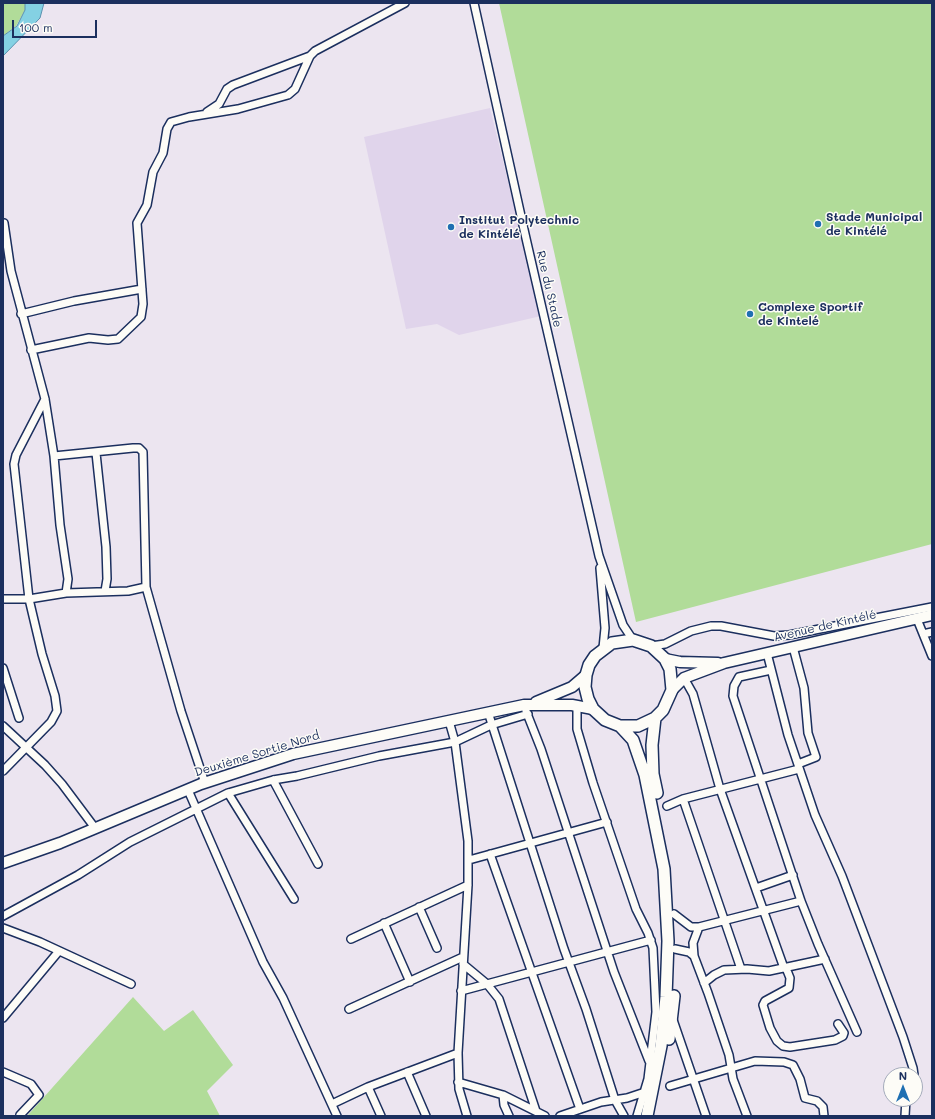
<!DOCTYPE html>
<html>
<head>
<meta charset="utf-8">
<style>
  body { margin:0 }
  #map { position:relative; width:935px; height:1119px; overflow:hidden; background:#ece5f0; font-family:Mali,sans-serif }
  canvas { display:block }
  .frame { position:absolute; inset:0; border:4px solid #1b2f5e; pointer-events:none }
  .north { position:absolute; left:883px; top:1067px; width:40px; height:40px; box-sizing:border-box; background:#fdfcf7; border:1px solid #a3aaba; border-radius:50%; rotate:0deg; font-size:11px; font-weight:700; line-height:16px; text-align:center; color:#1b2f5e }
  .north::after { content:''; display:block; margin:auto; width:14px; height:18px; background:#1f6fb2; clip-path:polygon(50% 0,100% 100%,50% 72%,0 100%) }
  .scale { position:absolute; left:12px; top:20px; width:85px; height:18px; box-sizing:border-box; border:2px solid #1b2f5e; border-top:0; padding-left:5px; font-size:12px; line-height:14px; white-space:nowrap; color:#1b2f5e; -webkit-text-stroke:3px #fdfcf7; paint-order:stroke }
</style>
</head>
<body>
<div id="map">
<canvas width="935" height="1119"></canvas>
<div class="frame"></div>
<div class="north">N</div>
<div class="scale">100 m</div>
</div>
<script>
const ctx = document.querySelector('canvas').getContext('2d');
ctx.lineJoin = 'round';
function fill(path, color) {
  ctx.fillStyle = color;
  ctx.fill(path, 'evenodd');
}
function poly(rows) {
  const path = new Path2D();
  for (const r of rows) {
    path.moveTo(r[0], r[1]);
    for (let i = 2; i < r.length; i += 2) path.lineTo(r[i], r[i + 1]);
  }
  return path;
}
function stroke(path, color, width, dash) {
  ctx.strokeStyle = color;
  ctx.lineWidth = width;
  ctx.lineCap = dash ? 'butt' : 'round';
  ctx.setLineDash(dash || []);
  ctx.stroke(path);
}
function drawText(font, color, halo, rows, align = 'center') {
  ctx.font = font + ' Mali,sans-serif';
  ctx.lineWidth = 3;
  ctx.setLineDash([]);
  ctx.textBaseline = 'middle';
  ctx.strokeStyle = halo;
  ctx.fillStyle = color;
  for (const [text, x, y, turn = 0] of rows) {
    ctx.save();
    ctx.translate(x, y);
    ctx.rotate((+turn || 0) * Math.PI / 180);
    ctx.textAlign = isNaN(turn) ? turn : align;
    if (halo) ctx.strokeText(text, 0, 0);
    ctx.fillText(text, 0, 0);
    ctx.restore();
  }
}
const built = poly([
  [490,108,541,316,459,335,437,324,406,329,364,137]
]);
const green = poly([
  [3,3,25,3,25,10,16,26,3,36],
  [499,3,932,3,932,544,636,622],
  [133,997,164,1031,193,1010,233,1065,207,1091,220,1116,29,1116,28,1115]
]);
const water = poly([
  [25,3,44,3,40,18,3,56,3,36,17,26,25,10,25,3]
]);
const minor = poly([
  [474,3,525,234,599,556,623,625,633,640],
  [207,112,219,104,227,89,233,85,310,56],
  [4,223,11,271,45,399,54,456,60,525,68,579,66,593],
  [21,314,74,301,142,289],
  [31,350,89,338,108,340,118,339,141,317,143,304,137,223,147,205,153,172,163,153,167,129,171,122,189,117,238,109,288,95,295,89,310,56,315,51,405,3],
  [96,453,106,547,107,579,105,591],
  [54,456,133,448,139,448,143,452,146,587,181,711,205,783],
  [600,568,605,628,603,648],
  [3,599,29,599,66,593,128,591,146,587],
  [917,619,932,656],
  [923,634,932,632],
  [651,646,665,644,691,631,711,626,721,626,774,636,789,635,932,607],
  [793,647,804,688,808,733,816,757,798,764],
  [767,653,788,735,815,815,842,876,903,1037,913,1068,914,1075],
  [3,668,19,718],
  [771,670,739,677,734,686,733,696,801,901,818,944,857,1032],
  [684,678,693,694,720,789,784,968],
  [577,705,577,729,593,783,636,909,648,933,653,948,656,1012,648,1079,637,1116],
  [526,711,541,749,614,972,649,1061],
  [488,712,564,949,586,1009,615,1100,624,1116],
  [449,721,455,742,468,841,468,885,458,1053,459,1089,467,1116],
  [3,726,45,765,62,784,95,828],
  [3,771,51,722,57,711,55,696,42,654,29,599,14,464,16,455,45,399],
  [273,780,318,864],
  [188,790,263,962,283,998,337,1116],
  [228,793,294,899],
  [683,799,741,969],
  [667,806,683,799,799,769],
  [490,854,580,1109],
  [469,860,607,822],
  [756,888,793,875],
  [419,907,437,948],
  [674,914,691,927,699,927,801,901],
  [3,916,78,875,130,842,228,793,273,780,297,776,379,756,455,742,491,725,528,714],
  [384,923,410,982],
  [699,927,693,943,694,956,708,993,729,1055,733,1079,747,1116],
  [3,928,40,942,131,984],
  [351,939,468,885],
  [675,949,689,952,694,956],
  [463,964,487,984,499,999,536,1111],
  [786,968,790,978,789,988,765,1001,763,1005,770,1028,777,1041,783,1046,790,1047,835,1040,843,1036,844,1033,838,1024],
  [704,983,714,975,724,970,747,969,769,971,825,959],
  [461,991,651,940],
  [349,1009,463,957],
  [3,1018,59,951],
  [673,1020,706,1116],
  [3,1072,31,1084,39,1095,20,1115],
  [407,1072,426,1116],
  [458,1082,503,1095,545,1116],
  [670,1086,755,1061,784,1062,793,1065,800,1079,805,1098,817,1101,823,1107,824,1116],
  [368,1087,381,1116],
  [503,1095,504,1105,509,1116],
  [332,1104,368,1087,458,1053],
  [560,1116,601,1102,627,1098,645,1092],
  [905,1116,906,1099]
]);
const primary = poly([
  [665,659,680,662,718,663],
  [672,690,684,678,724,663,932,615],
  [536,702,572,687,586,675],
  [3,863,60,843,201,784,293,754,524,705,572,705,593,709]
]);
const trunk = poly([
  [655,718,652,745,653,774,657,793],
  [620,726,638,726,655,718,663,710,672,690,670,669,665,659,651,646,633,640,612,643,595,656,589,665,586,675,585,687,588,699,593,709,605,720,620,726,633,740,645,775,664,869,668,941,666,997,661,1046,647,1116],
  [669,1039,674,996]
]);
const markers = [
  [818,224,4,"#1f6fb2"],
  [451,227,4,"#1f6fb2"],
  [750,314,4,"#1f6fb2"]
];
const poiNames = [
  ["Stade Municipal",826,217],
  ["de Kintélé",826,231],
  ["Institut Polytechnic",459,220],
  ["de Kintélé",459,234],
  ["Complexe Sportif",758,307],
  ["de Kintelé",758,321]
];
const streetNames = [
  ["Rue du Stade",549,289,77],
  ["Avenue de Kintélé",825,626,-13],
  ["Deuxième Sortie Nord",257,754,-17]
];
fill(built, '#e0d4eb');
fill(green, '#b1dc99');
fill(water, '#84d1e3');
stroke(water, '#5a90ae', 1);
stroke(minor, '#1b2f5e', 10);
stroke(primary, '#1b2f5e', 13);
stroke(trunk, '#1b2f5e', 14);
stroke(minor, '#fdfcf7', 7);
stroke(primary, '#fdfcf7', 10);
stroke(trunk, '#fdfcf7', 11);
for (const [x, y, r, color] of markers) {
  const dot = new Path2D();
  dot.arc(x, y, r, 0, 2 * Math.PI);
  ctx.fillStyle = color;
  ctx.fill(dot);
  stroke(dot, '#fdfcf7', 1.5);
}
drawText('bold 12px', '#1b2f5e', '#fdfcf7', poiNames, 'left');
drawText('12px', '#1b2f5e', '#fdfcf7', streetNames);
</script>
</body>
</html>
